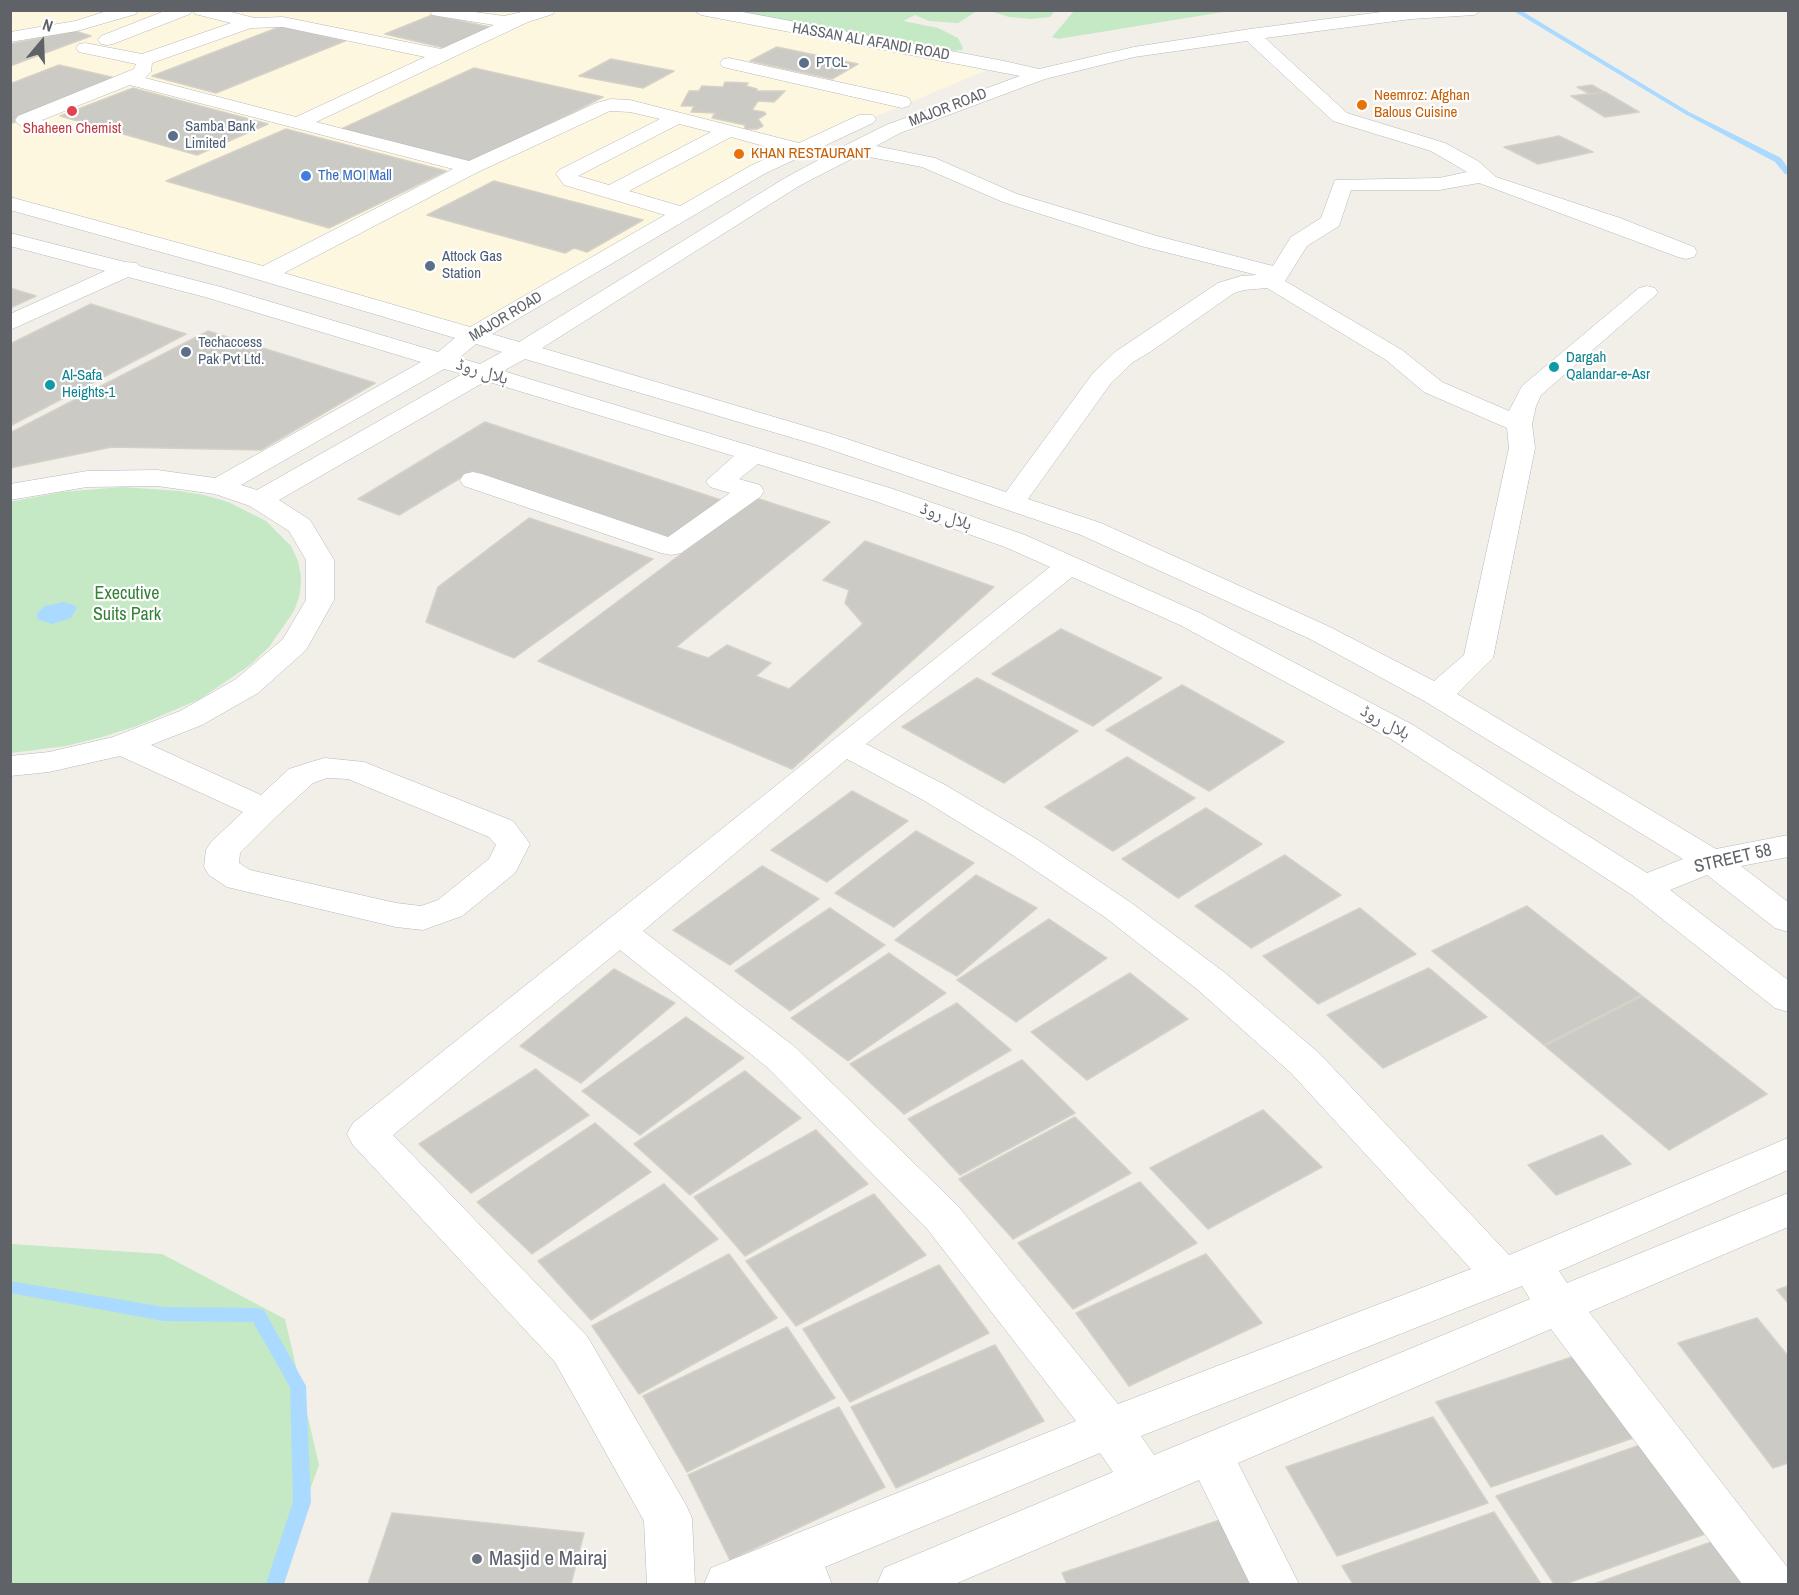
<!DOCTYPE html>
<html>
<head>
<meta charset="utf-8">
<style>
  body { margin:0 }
  #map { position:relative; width:1799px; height:1595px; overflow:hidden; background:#f1efe8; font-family:"Archivo Narrow",sans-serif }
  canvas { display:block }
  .frame { position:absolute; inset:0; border:12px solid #5f6368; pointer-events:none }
  .north { position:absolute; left:12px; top:12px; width:60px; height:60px; -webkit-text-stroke:4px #fff; paint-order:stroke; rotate:19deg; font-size:16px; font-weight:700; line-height:24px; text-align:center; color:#5f6368 }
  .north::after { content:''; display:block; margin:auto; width:21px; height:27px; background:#5f6368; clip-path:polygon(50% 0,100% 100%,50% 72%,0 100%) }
</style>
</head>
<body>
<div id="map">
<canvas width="1799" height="1595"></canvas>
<div class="frame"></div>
<div class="north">N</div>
</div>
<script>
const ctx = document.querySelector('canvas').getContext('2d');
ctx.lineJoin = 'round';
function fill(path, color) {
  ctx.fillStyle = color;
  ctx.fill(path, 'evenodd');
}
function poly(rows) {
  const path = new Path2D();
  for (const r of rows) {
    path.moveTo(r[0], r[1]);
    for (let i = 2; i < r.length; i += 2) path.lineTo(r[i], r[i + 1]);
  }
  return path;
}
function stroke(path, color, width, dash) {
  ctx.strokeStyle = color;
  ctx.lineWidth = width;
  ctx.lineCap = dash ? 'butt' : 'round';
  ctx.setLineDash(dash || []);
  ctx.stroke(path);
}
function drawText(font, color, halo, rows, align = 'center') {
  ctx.font = font + ' "Archivo Narrow","Noto Naskh Arabic",sans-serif';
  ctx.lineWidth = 4.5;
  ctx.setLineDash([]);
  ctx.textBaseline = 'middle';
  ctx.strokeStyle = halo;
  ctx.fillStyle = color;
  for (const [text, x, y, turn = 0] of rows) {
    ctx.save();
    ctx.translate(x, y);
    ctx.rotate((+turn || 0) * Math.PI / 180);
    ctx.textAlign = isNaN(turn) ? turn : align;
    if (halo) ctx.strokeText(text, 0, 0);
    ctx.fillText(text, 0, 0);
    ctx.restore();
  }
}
const commercial = poly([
  [10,11,701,11,999,65,824,138,472,336,11,201]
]);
const green = poly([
  [725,11,977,11,958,23,929,21,915,15,903,21,938,28,958,38,963,48,962,50,951,51],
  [990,11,1055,11,1050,17,1031,19,1009,17],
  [1074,11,1074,10,1229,11,1058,39,1052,37],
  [122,487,179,491,204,495,228,502,266,521,291,546,298,561,301,577,300,594,294,611,269,647,250,665,200,699,137,726,102,737,66,746,11,753,10,502,62,492],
  [11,1244,162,1254,285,1319,319,1465,275,1584,11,1584]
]);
const water = poly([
  [64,602,74,605,77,608,71,618,52,624,37,619,37,613,45,606]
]);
const stream = poly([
  [1512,10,1520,10,1689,112,1781,158,1788,168,1788,174,1785,174,1775,162,1685,114,1512,10],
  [10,1281,164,1307,258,1308,264,1310,306,1386,311,1502,284,1584,266,1584,293,1502,290,1387,253,1322,164,1321,10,1293,10,1281]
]);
const building = poly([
  [432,15,495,28,449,49,385,34,432,15],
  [282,26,345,41,216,93,152,76,282,26],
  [75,31,91,36,10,66,10,44,75,31],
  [777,47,858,64,832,79,750,61,777,47],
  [611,59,674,71,643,88,579,76,611,59],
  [59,65,120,79,10,124,10,84,59,65],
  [474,68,603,97,473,163,339,130,474,68],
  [725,82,748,83,746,86,757,89,756,91,785,91,774,102,758,101,752,110,764,112,766,114,758,119,763,126,757,129,745,129,745,125,712,118,715,113,691,112,694,106,681,106,689,91,699,91,702,86,723,87,725,82],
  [1592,85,1604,92,1590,94,1577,87,1592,85],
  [133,88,268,124,197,155,60,116,133,88],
  [1605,92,1639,112,1605,117,1571,96,1605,92],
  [286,129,446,171,329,228,166,181,286,129],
  [1559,136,1593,152,1538,164,1504,147,1559,136],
  [494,181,643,220,587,252,574,248,565,253,427,215,494,181],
  [10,288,36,296,10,308,10,288],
  [91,304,186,334,10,426,10,344,91,304],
  [208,331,375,383,261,450,112,447,10,468,10,433,208,331],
  [485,422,724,501,671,538,472,471,399,515,358,499,485,422],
  [756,498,830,522,676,647,708,658,727,645,771,663,756,676,789,689,863,624,845,603,849,590,823,580,865,541,994,587,792,769,538,661,756,498],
  [529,518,653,559,514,658,426,622,438,587,529,518],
  [1061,629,1162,678,1093,726,992,674,1061,629],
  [977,678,1078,731,1004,783,902,727,977,678],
  [1182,685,1284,742,1209,791,1106,730,1182,685],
  [1127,757,1195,798,1113,851,1045,807,1127,757],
  [852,791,908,821,827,882,771,850,852,791],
  [1206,808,1262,844,1178,898,1122,859,1206,808],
  [916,831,974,863,894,927,835,893,916,831],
  [1285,855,1341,895,1251,948,1195,906,1285,855],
  [762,866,819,899,730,965,673,930,762,866],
  [976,875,1037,908,957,976,895,940,976,875],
  [1527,906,1641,995,1544,1045,1432,951,1527,906],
  [830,908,885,945,790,1011,735,971,830,908],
  [1360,908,1416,954,1318,1004,1263,956,1360,908],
  [1049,919,1107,958,1016,1022,957,980,1049,919],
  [889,953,946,993,848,1061,791,1018,889,953],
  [1429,968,1487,1017,1383,1068,1327,1015,1429,968],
  [614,969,675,1003,581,1083,520,1046,614,969],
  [1130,973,1188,1019,1087,1080,1031,1032,1130,973],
  [1642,996,1767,1094,1669,1150,1545,1046,1642,996],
  [957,1003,1011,1050,904,1114,850,1064,957,1003],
  [686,1017,744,1058,640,1135,582,1091,686,1017],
  [1022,1060,1075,1113,960,1175,908,1119,1022,1060],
  [536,1069,589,1115,471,1193,419,1144,536,1069],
  [745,1071,801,1118,690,1195,634,1144,745,1071],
  [1263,1110,1322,1167,1208,1229,1150,1168,1263,1110],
  [1075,1117,1131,1173,1013,1239,959,1179,1075,1117],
  [595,1123,651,1172,532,1254,477,1202,595,1123],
  [816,1130,868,1184,745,1256,694,1197,816,1130],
  [1602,1135,1631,1164,1556,1195,1528,1165,1602,1135],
  [1140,1182,1197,1243,1073,1309,1018,1243,1140,1182],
  [664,1184,718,1239,591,1320,538,1261,664,1184],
  [874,1194,926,1255,796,1326,746,1261,874,1194],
  [729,1254,777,1318,639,1394,592,1326,729,1254],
  [1206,1254,1262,1323,1129,1386,1076,1313,1206,1254],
  [939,1265,989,1333,850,1402,803,1329,939,1265],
  [1788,1286,1788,1303,1777,1290,1788,1286],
  [1757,1318,1788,1356,1788,1463,1773,1468,1678,1343,1757,1318],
  [787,1327,835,1398,687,1472,643,1396,787,1327],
  [995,1345,1044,1421,896,1488,851,1407,995,1345],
  [1575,1356,1636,1437,1491,1487,1436,1402,1575,1356],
  [839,1407,885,1487,730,1560,688,1475,839,1407],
  [1433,1417,1488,1503,1337,1556,1286,1467,1433,1417],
  [1640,1445,1705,1534,1565,1584,1554,1584,1496,1496,1640,1445],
  [1494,1512,1541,1584,1353,1584,1342,1566,1494,1512],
  [392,1513,584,1533,571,1584,368,1584,392,1513],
  [1220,1520,1255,1584,1067,1584,1062,1573,1220,1520],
  [1711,1542,1743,1584,1594,1584,1711,1542]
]);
const minor = poly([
  [110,10,138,10,136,14,77,31,10,42,10,32,75,21,110,10],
  [167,10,192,10,190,14,113,44,107,45,101,44,98,40,101,36,167,10],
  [193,10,224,10,254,18,283,17,441,49,494,25,438,16,432,15,430,10,460,10,504,16,530,10,555,10,553,14,528,22,316,122,469,161,596,103,611,99,630,100,799,143,859,115,873,115,876,119,873,123,764,174,492,334,519,342,785,178,848,144,886,125,1020,76,701,15,693,10,732,10,1004,61,1039,69,1134,47,1250,29,1397,10,1482,10,1474,15,1411,19,1265,38,1347,113,1445,143,1478,161,1496,177,1620,218,1694,247,1697,252,1694,257,1686,259,1678,257,1479,183,1439,190,1351,190,1339,226,1307,246,1285,281,1402,350,1442,382,1509,411,1522,386,1639,288,1647,286,1655,288,1658,293,1541,395,1536,406,1532,424,1535,448,1493,658,1457,694,1716,849,1788,835,1788,857,1741,866,1788,902,1788,932,1775,928,1707,875,1670,890,1788,980,1788,1012,1775,1008,1632,895,1391,739,1180,625,1072,577,866,744,947,786,1038,840,1130,902,1224,972,1319,1053,1509,1255,1788,1138,1788,1170,1559,1271,1567,1283,1788,1193,1788,1227,1589,1312,1788,1568,1788,1584,1742,1584,1551,1329,1238,1463,1299,1584,1250,1584,1199,1480,955,1584,877,1584,884,1568,1113,1472,1100,1453,825,1567,832,1584,704,1584,711,1568,1076,1421,928,1230,767,1067,620,950,393,1135,587,1336,685,1503,692,1518,695,1584,647,1584,644,1521,555,1362,353,1145,347,1134,353,1123,1050,567,1005,547,872,500,758,464,739,479,760,485,764,491,760,497,681,553,671,555,661,553,464,486,460,480,464,474,473,472,482,474,668,537,730,493,710,487,706,481,734,456,486,381,279,500,310,520,334,560,334,600,306,650,258,693,202,725,151,745,261,795,289,769,314,761,325,758,364,762,513,821,530,844,515,873,462,916,423,930,396,927,227,887,209,875,204,867,206,850,211,842,243,812,120,756,49,772,10,776,10,756,49,752,113,737,180,711,236,679,283,639,306,600,306,560,289,531,250,506,215,494,157,486,87,487,10,500,10,484,87,471,157,470,215,478,421,362,205,297,128,277,10,330,10,314,105,271,10,246,10,233,125,262,137,263,139,266,221,287,438,352,455,338,229,271,10,210,10,197,263,266,453,169,130,85,42,120,56,126,59,130,56,134,42,134,18,124,15,120,18,116,134,69,136,64,79,52,76,48,79,44,85,43,142,54,231,23,195,14,193,10],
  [283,27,425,57,296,117,145,78,151,72,152,63,251,28,283,27],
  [1247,41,1333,121,1431,151,1467,172,1439,178,1335,180,1321,218,1291,237,1273,266,1157,236,1017,194,935,158,876,146,900,133,1045,79,1134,57,1247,41],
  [610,111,630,112,660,119,559,170,556,174,564,185,665,215,470,327,284,273,478,172,610,111],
  [679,124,711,132,609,185,578,176,679,124],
  [731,137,782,151,750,166,680,206,629,191,731,137],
  [859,155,922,167,1003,202,1141,246,1257,275,1241,276,1218,283,1115,352,1093,373,1006,492,835,435,542,348,799,186,859,155],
  [1267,288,1386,360,1424,392,1507,428,1509,448,1464,655,1434,681,1330,627,1101,523,1028,499,1111,383,1133,362,1150,352,1234,293,1244,290,1267,288],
  [476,344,502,352,480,364,459,358,476,344],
  [525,359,817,445,1081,535,1310,639,1426,702,1683,859,1647,873,1413,725,1200,613,1025,535,890,488,503,371,525,359],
  [444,369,462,374,257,490,241,485,444,369],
  [847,759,923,800,1014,856,1106,918,1198,990,1291,1073,1471,1269,1118,1404,958,1206,795,1047,643,931,847,759],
  [327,778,348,779,489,837,496,845,489,859,438,900,421,906,396,903,250,870,239,863,240,853,277,816,313,783,327,778],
  [1522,1286,1530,1299,1154,1455,1141,1436,1522,1286],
  [729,58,902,96,909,98,911,102,909,106,902,108,723,67,720,63,723,59,729,58]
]);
const markers = [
  [804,63,6,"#5c6f8a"],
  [1362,105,6,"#e8710a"],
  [72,111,6,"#e0444e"],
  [173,136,6,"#5c6f8a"],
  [739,154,6,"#e8710a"],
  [306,176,6,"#3f7fe0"],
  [430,266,6,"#5c6f8a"],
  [186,352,6,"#5c6f8a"],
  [1554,367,6,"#0f9aa8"],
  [50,385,6,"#0f9aa8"],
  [477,1559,6,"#6b7280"]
];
const farStreetnames = [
  ["HASSAN ALI AFANDI ROAD",871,42,10],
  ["MAJOR ROAD",948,108,-21],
  ["MAJOR ROAD",506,317,-31]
];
const farServicenames = [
  ["PTCL",816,63],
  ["Samba Bank",185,127],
  ["Limited",185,144],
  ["Attock Gas",442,257],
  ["Station",442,274],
  ["Techaccess",198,343],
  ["Pak Pvt Ltd.",198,360]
];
const farFoodnames = [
  ["Neemroz: Afghan",1374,96],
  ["Balous Cuisine",1374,113],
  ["KHAN RESTAURANT",751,154]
];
const farHealthnames = [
  ["Shaheen Chemist",72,129]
];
const farShopnames = [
  ["The MOI Mall",318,176]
];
const farCulturenames = [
  ["Dargah",1566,358],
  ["Qalandar-e-Asr",1566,375],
  ["Al-Safa",62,376],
  ["Heights-1",62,393]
];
const streetNames = [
  ["ہلال روڈ",482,372,17],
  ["ہلال روڈ",946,517,19],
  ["ہلال روڈ",1385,723,29],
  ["STREET 58",1733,859,-13]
];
const parkNames = [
  ["Executive",127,594],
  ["Suits Park",127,615]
];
const nearWorshipnames = [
  ["Masjid e Mairaj",489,1559]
];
fill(commercial, '#fef7e0');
fill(green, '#c5e8c5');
fill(water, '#aadaff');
fill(stream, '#aadaff');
fill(building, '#cccac5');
stroke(building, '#d6d1c6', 1.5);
stroke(minor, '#b5b8bc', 1);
fill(minor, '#fff');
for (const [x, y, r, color] of markers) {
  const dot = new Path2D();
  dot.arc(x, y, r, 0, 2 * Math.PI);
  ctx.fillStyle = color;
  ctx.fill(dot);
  stroke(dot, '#fff', 2);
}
drawText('15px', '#5f6368', '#fff', farStreetnames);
drawText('15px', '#4e5e75', '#fff', farServicenames, 'left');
drawText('15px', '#c56008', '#fff', farFoodnames, 'left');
drawText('15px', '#be3a42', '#fff', farHealthnames);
drawText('15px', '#366cbe', '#fff', farShopnames, 'left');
drawText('15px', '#0d838f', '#fff', farCulturenames, 'left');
drawText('18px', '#5f6368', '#fff', streetNames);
drawText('18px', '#348238', '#fff', parkNames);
drawText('21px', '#5b616d', '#fff', nearWorshipnames, 'left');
</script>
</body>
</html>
